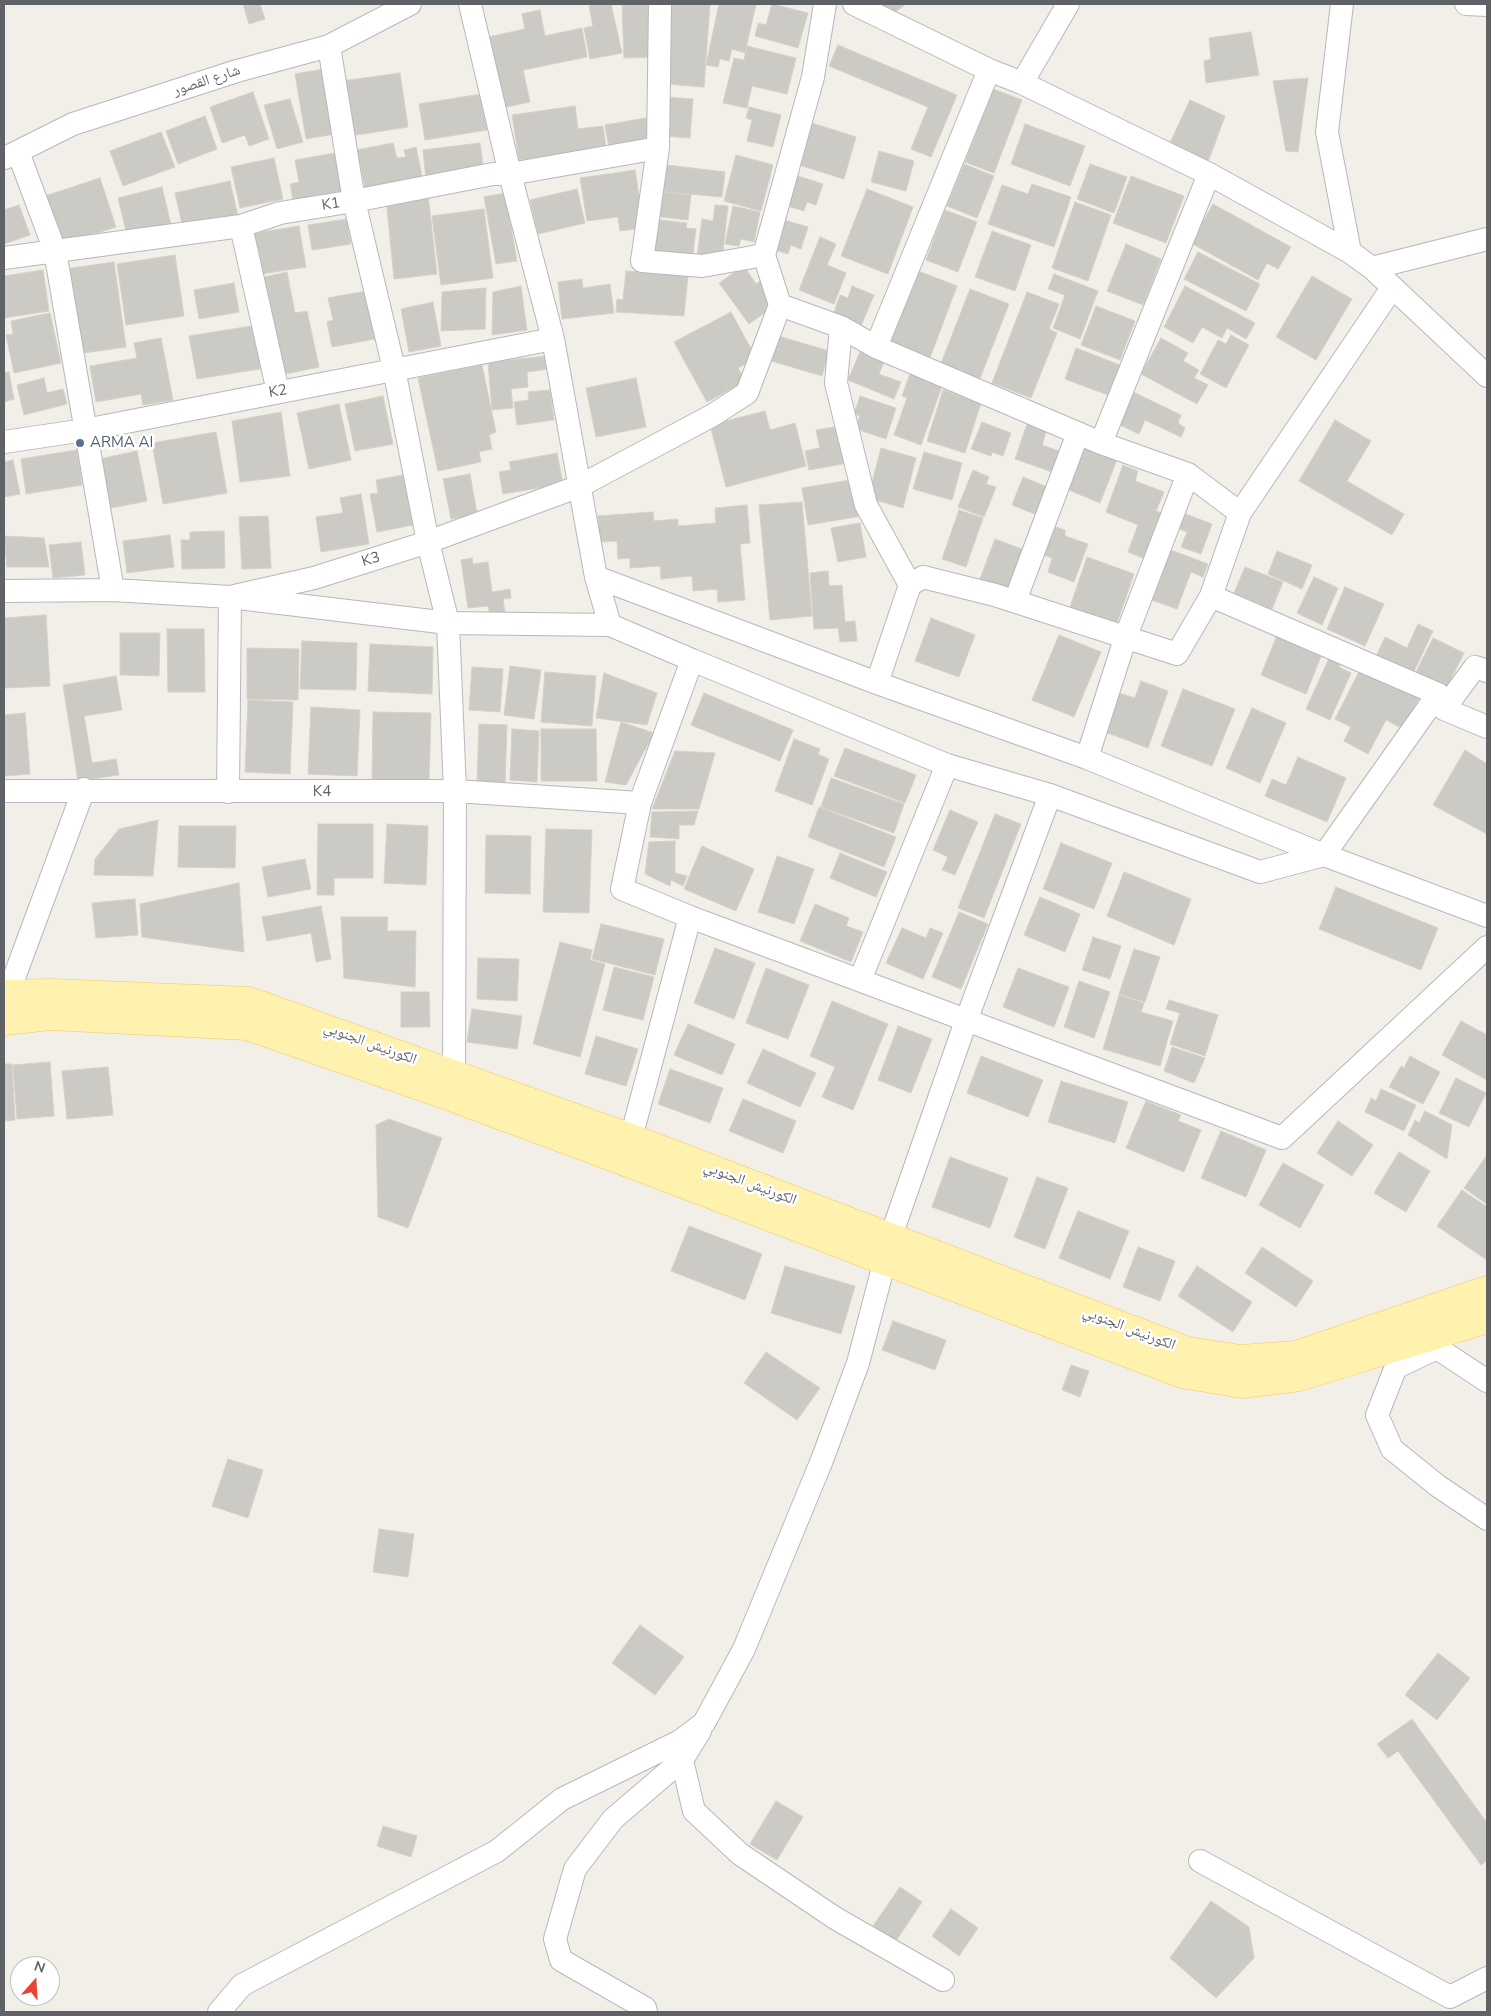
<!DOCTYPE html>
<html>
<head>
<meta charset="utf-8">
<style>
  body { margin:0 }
  #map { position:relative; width:1491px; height:2016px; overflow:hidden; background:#f1efe8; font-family:"Nunito Sans",sans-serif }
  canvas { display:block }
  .frame { position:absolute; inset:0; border:5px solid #5f6368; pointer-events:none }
  .north { position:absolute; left:10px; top:1956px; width:50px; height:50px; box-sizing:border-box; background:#fff; border:1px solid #bfc1c3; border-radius:50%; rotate:19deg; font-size:14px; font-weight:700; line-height:20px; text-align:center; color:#5f6368 }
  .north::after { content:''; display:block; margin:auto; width:18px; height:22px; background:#ea4335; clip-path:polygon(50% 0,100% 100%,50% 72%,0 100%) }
</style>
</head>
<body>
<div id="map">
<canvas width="1491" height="2016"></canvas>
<div class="frame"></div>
<div class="north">N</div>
</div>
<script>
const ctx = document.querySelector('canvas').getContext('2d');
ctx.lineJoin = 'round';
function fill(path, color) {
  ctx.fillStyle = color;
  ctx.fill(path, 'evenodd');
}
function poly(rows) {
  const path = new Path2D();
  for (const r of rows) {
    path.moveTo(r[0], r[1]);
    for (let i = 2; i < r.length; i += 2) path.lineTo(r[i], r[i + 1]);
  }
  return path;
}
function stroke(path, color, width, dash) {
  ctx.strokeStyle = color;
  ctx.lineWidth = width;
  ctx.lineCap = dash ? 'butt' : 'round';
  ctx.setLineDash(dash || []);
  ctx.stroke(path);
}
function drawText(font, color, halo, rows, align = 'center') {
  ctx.font = font + ' "Nunito Sans","Noto Naskh Arabic",sans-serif';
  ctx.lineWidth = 5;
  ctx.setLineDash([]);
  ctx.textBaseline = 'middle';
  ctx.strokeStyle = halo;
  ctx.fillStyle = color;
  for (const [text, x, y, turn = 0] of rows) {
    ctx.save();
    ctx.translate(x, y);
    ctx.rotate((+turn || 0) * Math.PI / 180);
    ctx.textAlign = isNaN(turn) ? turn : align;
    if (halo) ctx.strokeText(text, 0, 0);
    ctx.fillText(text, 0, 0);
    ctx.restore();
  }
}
const building = poly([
  [243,4,260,4,265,19,249,24,243,4],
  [601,4,611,4,622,53,590,59,584,28,593,26,589,6,601,4],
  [622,4,652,4,654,57,624,58,622,4],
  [671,4,710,4,704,87,666,84,671,4],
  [719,4,756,4,745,53,732,49,729,61,720,59,718,67,706,65,719,4],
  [772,4,808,13,798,48,755,36,758,23,766,25,772,4],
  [870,4,906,4,894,13,870,4],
  [540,10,545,36,582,28,587,57,523,70,530,102,502,108,488,37,525,29,522,14,540,10],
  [1251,32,1259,75,1206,83,1204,61,1211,59,1209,38,1251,32],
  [838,45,957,95,931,157,911,149,928,107,829,66,838,45],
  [747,46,796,58,787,94,752,86,747,108,723,103,734,58,744,60,747,46],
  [324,69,335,134,306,139,295,74,324,69],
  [400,73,408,127,350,136,342,81,400,73],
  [1308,78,1298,152,1286,151,1273,81,1308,78],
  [993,89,1022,100,994,173,965,162,993,89],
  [253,92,269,139,249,146,245,135,222,143,210,107,253,92],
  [481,94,487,130,425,140,419,104,481,94],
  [666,97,693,99,690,138,663,136,666,97],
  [290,99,303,142,277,149,264,105,290,99],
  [1190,100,1225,116,1208,162,1169,145,1190,100],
  [575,106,578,129,603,126,606,148,519,160,512,115,575,106],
  [749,107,781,115,773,147,747,141,752,120,746,118,749,107],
  [205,116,217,149,178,164,166,131,205,116],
  [646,118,650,141,609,148,605,125,646,118],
  [812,123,856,137,844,179,799,165,812,123],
  [1025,124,1085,146,1070,186,1011,164,1025,124],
  [161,132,175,167,123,186,110,151,161,132],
  [393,143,397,158,406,157,404,150,416,147,423,181,366,192,357,150,393,143],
  [480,143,484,172,426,180,423,150,480,143],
  [879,151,914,161,906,191,871,182,879,151],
  [335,153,342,191,293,200,290,184,299,182,295,160,335,153],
  [736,155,773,165,761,211,724,201,736,155],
  [274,158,283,199,240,208,231,167,274,158],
  [659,164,725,172,722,197,656,191,659,164],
  [964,164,994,176,977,218,947,206,964,164],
  [1090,164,1127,177,1114,213,1077,199,1090,164],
  [635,170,644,228,620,231,618,217,587,221,580,178,635,170],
  [798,176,823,184,816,205,807,202,804,211,788,206,798,176],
  [1131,176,1184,196,1166,243,1113,223,1131,176],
  [100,178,116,227,61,245,45,196,100,178],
  [230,181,238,216,183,228,175,193,230,181],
  [1032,184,1071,197,1054,247,988,224,1002,185,1028,194,1032,184],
  [162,187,171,225,127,235,118,198,162,187],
  [577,189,585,223,538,234,530,200,577,189],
  [867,189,913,207,888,274,841,256,867,189],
  [657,191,691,195,688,220,653,216,657,191],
  [505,193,517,261,496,264,484,197,505,193],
  [428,194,437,274,394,279,386,198,428,194],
  [1075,202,1111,215,1088,281,1052,268,1075,202],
  [1213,204,1291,247,1278,269,1267,263,1258,280,1191,243,1213,204],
  [19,205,30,235,4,244,4,210,19,205],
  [715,205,728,206,722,260,697,257,702,219,713,221,715,205],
  [733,206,760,212,754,242,741,239,739,246,725,244,733,206],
  [484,209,493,278,441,285,432,216,484,209],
  [945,210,977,222,958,272,926,260,945,210],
  [347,219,351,244,312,250,308,225,347,219],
  [653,219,687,223,686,228,696,229,692,261,648,256,653,219],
  [784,220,808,227,801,249,791,245,788,254,775,250,784,220],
  [299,226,306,267,255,275,249,234,299,226],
  [992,231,1031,245,1015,291,975,277,992,231],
  [820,237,836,244,827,265,846,273,834,304,799,290,820,237],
  [1126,244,1161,259,1143,305,1107,291,1126,244],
  [1198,252,1260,284,1246,311,1184,279,1198,252],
  [175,255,184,316,126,325,117,264,175,255],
  [114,262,126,347,77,354,65,269,114,262],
  [744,266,756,284,760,281,777,304,749,324,719,283,744,266],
  [43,270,49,311,4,318,4,276,43,270],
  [626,271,688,275,684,316,616,312,617,299,623,300,626,271],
  [918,271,957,286,930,358,890,342,918,271],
  [287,272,295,313,307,311,319,367,280,375,260,278,287,272],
  [1054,274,1098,291,1080,339,1053,328,1065,295,1048,289,1054,274],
  [1312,276,1352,299,1316,360,1276,337,1312,276],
  [582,279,583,288,610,284,614,313,562,319,558,282,582,279],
  [234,283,239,312,199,319,194,290,234,283],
  [521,286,527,330,492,335,493,292,521,286],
  [852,286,874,295,861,326,833,315,840,295,848,298,852,286],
  [1185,286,1255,323,1246,339,1227,328,1222,338,1202,327,1193,343,1164,327,1185,286],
  [486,288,485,329,441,331,442,292,486,288],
  [970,289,1009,304,979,381,940,366,970,289],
  [366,291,375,339,332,347,327,322,333,320,328,298,366,291],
  [1027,292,1059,304,1049,329,1057,333,1031,398,992,383,1027,292],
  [433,302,441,346,409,352,401,309,433,302],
  [1096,306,1135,321,1120,360,1081,345,1096,306],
  [731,312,756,358,738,368,745,381,707,402,674,342,731,312],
  [50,313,61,363,14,373,6,335,13,334,11,321,50,313],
  [258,325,266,368,197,379,189,336,258,325],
  [775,335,829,351,822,376,768,360,775,335],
  [1231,335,1249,345,1226,388,1200,374,1218,340,1226,344,1231,335],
  [161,338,173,400,143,405,141,394,96,402,90,366,137,358,134,343,161,338],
  [1161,338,1188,353,1183,361,1199,370,1194,378,1208,385,1197,404,1141,374,1161,338],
  [1076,348,1120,365,1108,395,1065,379,1076,348],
  [860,352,884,362,879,374,901,382,894,399,848,380,860,352],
  [547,356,549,369,527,372,528,387,511,389,513,408,492,410,488,362,547,356],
  [482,365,496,432,489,435,492,449,479,452,481,462,438,471,418,378,482,365],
  [9,372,14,399,4,402,4,373,9,372],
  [910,374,942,386,921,445,894,435,907,398,902,396,910,374],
  [44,378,47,393,63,389,67,404,24,415,17,385,44,378],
  [636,378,646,427,596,437,586,388,636,378],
  [550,390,554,420,517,425,514,402,529,400,528,392,550,390],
  [943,390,981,403,965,453,927,441,943,390],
  [1133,392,1181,415,1178,423,1185,428,1181,437,1145,420,1139,434,1118,424,1133,392],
  [383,396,393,444,355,451,345,404,383,396],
  [860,396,896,408,886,439,856,429,860,416,854,414,860,396],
  [339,404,351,460,309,469,297,413,339,404],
  [765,411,770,430,795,423,806,466,726,487,710,425,765,411],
  [281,412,290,476,240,482,232,421,281,412],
  [1335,420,1371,441,1347,481,1404,514,1392,535,1299,481,1335,420],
  [1028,421,1047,428,1042,445,1059,451,1052,472,1015,459,1028,421],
  [982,422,1011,433,1003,456,992,452,991,456,971,449,982,422],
  [841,426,848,463,809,470,805,451,820,448,816,430,841,426],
  [216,432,227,493,163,504,152,443,216,432],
  [1079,444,1118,457,1100,503,1064,488,1079,444],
  [881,448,916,458,903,508,868,498,881,448],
  [77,450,82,485,26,494,21,459,77,450],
  [137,451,147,501,106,509,95,460,137,451],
  [924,452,962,463,952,500,913,489,924,452],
  [557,453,563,484,503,494,499,472,511,470,509,462,557,453],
  [13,460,20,494,4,497,4,462,13,460],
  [1123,465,1138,471,1135,481,1164,492,1156,511,1165,514,1148,560,1128,552,1138,525,1106,512,1123,465],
  [973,470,989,477,986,484,996,487,984,517,958,507,973,470],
  [470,474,477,514,451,519,443,479,470,474],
  [403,475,413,525,377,532,370,494,378,493,376,480,403,475],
  [1023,477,1047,487,1037,515,1012,505,1023,477],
  [856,479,862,516,808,525,802,488,856,479],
  [361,494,369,544,321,552,316,517,343,513,340,498,361,494],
  [802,502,812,616,770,620,759,505,802,502],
  [747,505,750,543,740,544,745,600,718,602,717,589,693,591,692,576,661,579,660,566,630,568,630,558,618,559,617,541,600,542,598,516,653,512,654,521,678,519,678,526,716,523,715,508,747,505],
  [959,510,983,518,966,567,942,559,959,510],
  [1180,512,1212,524,1201,554,1181,547,1187,532,1175,527,1180,512],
  [268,516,271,568,242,569,239,517,268,516],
  [860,523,866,557,838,562,831,528,860,523],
  [1047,524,1065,530,1065,536,1088,544,1074,582,1048,572,1052,558,1036,552,1047,524],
  [224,531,225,568,182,569,181,540,190,540,190,532,224,531],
  [170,535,174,567,127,573,123,541,170,535],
  [4,536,44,538,49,567,7,567,4,536],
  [995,539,1027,551,1012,590,980,579,995,539],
  [81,542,85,575,53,578,49,545,81,542],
  [1168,549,1208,564,1203,577,1191,572,1177,609,1149,599,1168,549],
  [1277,551,1312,565,1302,589,1268,574,1277,551],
  [1087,557,1134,574,1116,626,1069,610,1087,557],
  [472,558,473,564,488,562,492,592,510,589,511,598,503,599,505,613,490,615,488,606,468,608,461,560,472,558],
  [1245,567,1283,582,1272,609,1234,593,1245,567],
  [828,571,829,586,842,585,845,622,855,621,857,641,840,642,838,628,814,629,810,573,828,571],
  [1314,577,1338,588,1322,625,1297,613,1314,577],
  [1345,587,1384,604,1365,646,1327,629,1345,587],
  [46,615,50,686,4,688,4,618,46,615],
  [931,618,975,635,959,677,915,661,931,618],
  [1418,624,1433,631,1411,678,1374,661,1385,637,1407,648,1418,624],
  [167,629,204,629,205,692,168,692,167,629],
  [120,633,160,633,159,676,120,675,120,633],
  [1059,635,1101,652,1074,717,1032,700,1059,635],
  [1277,635,1322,654,1306,694,1261,675,1277,635],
  [1433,638,1464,653,1445,691,1414,676,1433,638],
  [302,641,357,643,356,690,300,689,302,641],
  [370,644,433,647,432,694,368,691,370,644],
  [247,648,299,649,298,700,247,699,247,648],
  [1331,654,1343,659,1339,667,1351,673,1330,720,1306,709,1331,654],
  [1363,664,1421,694,1403,729,1386,720,1368,754,1344,741,1351,727,1335,719,1363,664],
  [510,666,541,670,534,719,504,715,510,666],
  [472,667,503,669,500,712,469,710,472,667],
  [545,672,596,676,592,726,541,722,545,672],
  [604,673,657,693,647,725,596,718,604,673],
  [116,676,122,710,84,716,92,763,116,759,119,775,78,781,63,685,116,676],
  [1141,681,1168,691,1148,748,1105,732,1119,693,1135,698,1141,681],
  [1183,689,1235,709,1212,766,1161,746,1183,689],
  [704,693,793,730,780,761,691,725,704,693],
  [248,700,293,702,290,774,245,772,248,700],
  [311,707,360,710,357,776,308,774,311,707],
  [1252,708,1286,723,1260,783,1226,768,1252,708],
  [373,712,431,713,429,780,372,779,373,712],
  [25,713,30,774,4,776,4,715,25,713],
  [621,722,654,733,626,785,605,782,621,722],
  [479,724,507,725,505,784,477,783,479,724],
  [512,729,539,731,537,782,510,780,512,729],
  [541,729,596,729,597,781,541,781,541,729],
  [794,739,820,749,818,754,829,759,812,805,775,791,794,739],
  [845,748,916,775,905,803,834,776,845,748],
  [1465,750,1487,764,1487,834,1433,805,1465,750],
  [675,751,715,753,699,809,652,809,675,751],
  [1298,757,1346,778,1327,822,1265,796,1272,779,1286,785,1298,757],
  [831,778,904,804,894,833,821,807,831,778],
  [819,807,896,837,884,867,808,837,819,807],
  [950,810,978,822,955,875,942,870,948,857,933,850,950,810],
  [698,811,694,825,679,825,679,839,650,837,652,812,698,811],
  [995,814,1021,824,984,918,958,908,995,814],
  [158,820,153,876,94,875,95,859,119,829,158,820],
  [318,824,373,824,373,878,334,878,334,895,317,895,318,824],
  [387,824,428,826,426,885,384,883,387,824],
  [179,826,236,826,235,868,178,867,179,826],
  [546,829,592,830,589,913,543,912,546,829],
  [486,835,531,836,530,894,485,893,486,835],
  [675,841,675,873,687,876,683,886,671,880,670,886,645,874,649,842,675,841],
  [1061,843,1112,863,1094,909,1043,889,1061,843],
  [702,846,754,869,736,911,684,889,702,846],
  [840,853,887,872,876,897,830,878,840,853],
  [777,856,814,869,794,924,758,912,777,856],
  [305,859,311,889,268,897,262,867,305,859],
  [1124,872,1191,899,1174,945,1107,916,1124,872],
  [239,883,244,952,142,937,140,904,239,883],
  [1336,887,1438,928,1421,970,1319,929,1336,887],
  [1040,897,1080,914,1065,952,1024,935,1040,897],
  [135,899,138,935,96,938,92,903,135,899],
  [815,904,849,918,846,926,863,932,851,962,800,941,815,904],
  [321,906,331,959,316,962,311,933,267,941,262,917,321,906],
  [959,912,988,924,961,989,932,977,959,912],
  [341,917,388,917,387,931,416,931,415,987,344,978,341,917],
  [601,924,664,939,655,975,592,959,601,924],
  [902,928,926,938,930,928,943,933,923,979,886,963,902,928],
  [1093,937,1121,946,1110,979,1082,970,1093,937],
  [560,942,592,950,590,960,605,964,580,1057,533,1044,560,942],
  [715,948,755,963,734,1019,694,1003,715,948],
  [1134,949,1160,957,1145,1002,1119,994,1134,949],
  [478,958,519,959,517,1001,477,999,478,958],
  [614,967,654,977,643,1020,603,1010,614,967],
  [766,968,809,985,788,1039,746,1023,766,968],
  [1018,968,1069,987,1054,1027,1003,1007,1018,968],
  [1079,981,1110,992,1094,1038,1064,1027,1079,981],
  [401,992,429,992,430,1027,401,1027,401,992],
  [1119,995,1144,1003,1141,1012,1173,1021,1160,1066,1103,1049,1119,995],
  [1169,1000,1218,1015,1205,1056,1170,1044,1180,1013,1166,1009,1169,1000],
  [832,1001,888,1024,853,1110,822,1097,835,1067,810,1056,832,1001],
  [472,1009,522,1016,517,1049,467,1042,472,1009],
  [1461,1021,1487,1035,1487,1080,1442,1055,1461,1021],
  [688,1024,735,1044,722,1075,674,1055,688,1024],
  [898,1026,932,1039,911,1093,878,1080,898,1026],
  [596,1036,638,1049,626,1086,585,1074,596,1036],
  [1172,1047,1205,1058,1194,1083,1164,1071,1172,1047],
  [763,1049,816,1073,800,1107,747,1083,763,1049],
  [981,1056,1043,1080,1028,1117,967,1093,981,1056],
  [1410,1056,1440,1072,1423,1104,1389,1087,1401,1066,1404,1068,1410,1056],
  [50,1062,54,1116,17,1119,13,1065,50,1062],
  [4,1064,12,1064,15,1120,4,1121,4,1064],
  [108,1067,113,1115,67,1119,62,1071,108,1067],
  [670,1069,723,1088,710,1123,658,1104,670,1069],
  [1456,1078,1486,1093,1469,1127,1439,1113,1456,1078],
  [1061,1081,1128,1102,1115,1143,1048,1122,1061,1081],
  [1381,1089,1416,1105,1404,1131,1365,1112,1371,1098,1376,1101,1381,1089],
  [743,1099,796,1121,783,1153,729,1131,743,1099],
  [1146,1101,1181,1115,1178,1121,1201,1130,1184,1172,1126,1148,1146,1101],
  [1425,1111,1452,1125,1447,1159,1408,1135,1415,1120,1419,1123,1425,1111],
  [389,1119,442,1138,408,1228,378,1217,376,1125,389,1119],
  [1338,1121,1373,1145,1352,1176,1317,1153,1338,1121],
  [1221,1131,1266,1150,1246,1197,1201,1178,1221,1131],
  [1399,1152,1430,1171,1406,1212,1374,1193,1399,1152],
  [1487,1155,1487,1204,1464,1188,1487,1155],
  [950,1157,1008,1178,990,1228,932,1207,950,1157],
  [1283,1163,1324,1185,1300,1228,1259,1205,1283,1163],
  [1037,1177,1068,1188,1045,1249,1014,1237,1037,1177],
  [1462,1190,1487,1207,1487,1260,1437,1226,1462,1190],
  [1078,1211,1129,1231,1110,1279,1059,1258,1078,1211],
  [689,1226,762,1254,745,1300,671,1271,689,1226],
  [1138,1247,1175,1261,1160,1301,1123,1287,1138,1247],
  [1262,1247,1313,1281,1296,1307,1245,1273,1262,1247],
  [785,1266,855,1286,841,1334,771,1313,785,1266],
  [1197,1266,1252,1302,1233,1332,1178,1296,1197,1266],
  [893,1321,946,1340,935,1370,882,1350,893,1321],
  [766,1352,820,1388,797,1420,744,1383,766,1352],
  [1071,1365,1089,1371,1080,1397,1062,1390,1071,1365],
  [228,1459,263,1470,248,1518,212,1506,228,1459],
  [379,1529,414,1534,408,1577,373,1572,379,1529],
  [640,1625,684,1657,655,1695,612,1663,640,1625],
  [1438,1653,1470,1678,1437,1720,1405,1695,1438,1653],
  [1412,1719,1487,1823,1487,1860,1481,1865,1398,1751,1388,1758,1377,1744,1412,1719],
  [776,1801,803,1817,777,1860,750,1844,776,1801],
  [383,1826,417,1836,411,1857,377,1846,383,1826],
  [900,1887,922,1902,896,1941,873,1926,900,1887],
  [1211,1901,1249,1927,1254,1958,1216,1998,1170,1958,1211,1901],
  [951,1909,978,1928,959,1956,932,1936,951,1909]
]);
const minor = poly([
  [470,4,510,174,553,339,596,577,610,625,692,660,640,803,622,889,690,917,1282,1138,1487,947],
  [660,4,658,148,642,261,702,266,764,255],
  [825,4,813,77,764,255,780,305,841,327,876,347,1101,443,1188,474,1240,513],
  [854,4,989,70,1022,83,1209,174,1350,252,1372,268,1487,376],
  [1342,4,1327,132,1350,252],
  [1466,4,1487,5],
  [329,46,354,201,394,369,428,542,448,623,455,791,454,1074],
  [1022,83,1068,4],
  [18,152,55,251,113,590],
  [5,158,73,124,237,71,329,46,410,4],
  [241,226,278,392],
  [4,258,241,226,280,213,354,201,493,174,510,174,658,148],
  [1372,268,1487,239],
  [841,327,836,383,866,505,910,585],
  [876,347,989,70],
  [4,442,85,430,553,339],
  [1101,443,1209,174],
  [596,577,877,683,1087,758,1324,855,1487,916],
  [4,591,113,590,230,597,314,578,428,542,580,486,713,415,747,393,780,305],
  [1211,596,1438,694,1444,709,1487,727],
  [1015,601,1078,433],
  [692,660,947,765,1050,795,1260,872,1324,855,1438,694],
  [877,683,910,585,923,577,995,595,1177,654,1211,596,1240,513,1392,288],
  [1444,709,1475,667,1487,671],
  [1087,758,1126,636,1188,474],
  [4,791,455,791,640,803],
  [228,792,230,597,448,623,610,625],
  [860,980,947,765],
  [8,994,84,789],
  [631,1138,690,917],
  [890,1239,966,1021,1050,795],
  [1405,1344,1377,1415,1392,1449,1438,1486,1487,1519],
  [1397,1367,1437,1348,1487,1381],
  [682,1760,694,1811,740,1854,835,1918,943,1980],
  [1200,1861,1450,1997,1487,1978],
  [219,2012,242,1985,497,1851,562,1799,680,1741,704,1723,744,1649,822,1460,858,1363,885,1260],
  [646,2012,645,2008,561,1960,555,1939,575,1869,613,1819,682,1760,700,1731]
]);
const major = poly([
  [4,994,51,993,249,1001,631,1138,1188,1351,1241,1359,1296,1355,1487,1290],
  [4,1021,51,1016,247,1026,440,1093,604,1154,1182,1374,1242,1384,1299,1377,1487,1319]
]);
const markers = [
  [80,443,5,"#5c6f8a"]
];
const streetNames = [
  ["شارع القصور",207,81,-18],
  ["K1",331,205,-9],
  ["K2",278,392,-9],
  ["K3",371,560,-17],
  ["K4",322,792],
  ["الكورنيش الجنوبي",370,1044,20],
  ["الكورنيش الجنوبي",750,1184,21],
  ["الكورنيش الجنوبي",1129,1329,21]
];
const serviceNames = [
  ["ARMA AI",90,443]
];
fill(building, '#cccac5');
stroke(building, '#d6d1c6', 1);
stroke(minor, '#b5b8bc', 24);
stroke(major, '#f2c960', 29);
stroke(minor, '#fff', 22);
stroke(major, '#fff2af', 28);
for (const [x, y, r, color] of markers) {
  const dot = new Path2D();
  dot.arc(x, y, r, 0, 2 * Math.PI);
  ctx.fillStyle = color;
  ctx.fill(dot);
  stroke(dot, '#fff', 2);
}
drawText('15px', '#5f6368', '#fff', streetNames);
drawText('15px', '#4e5e75', '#fff', serviceNames, 'left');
</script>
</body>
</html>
